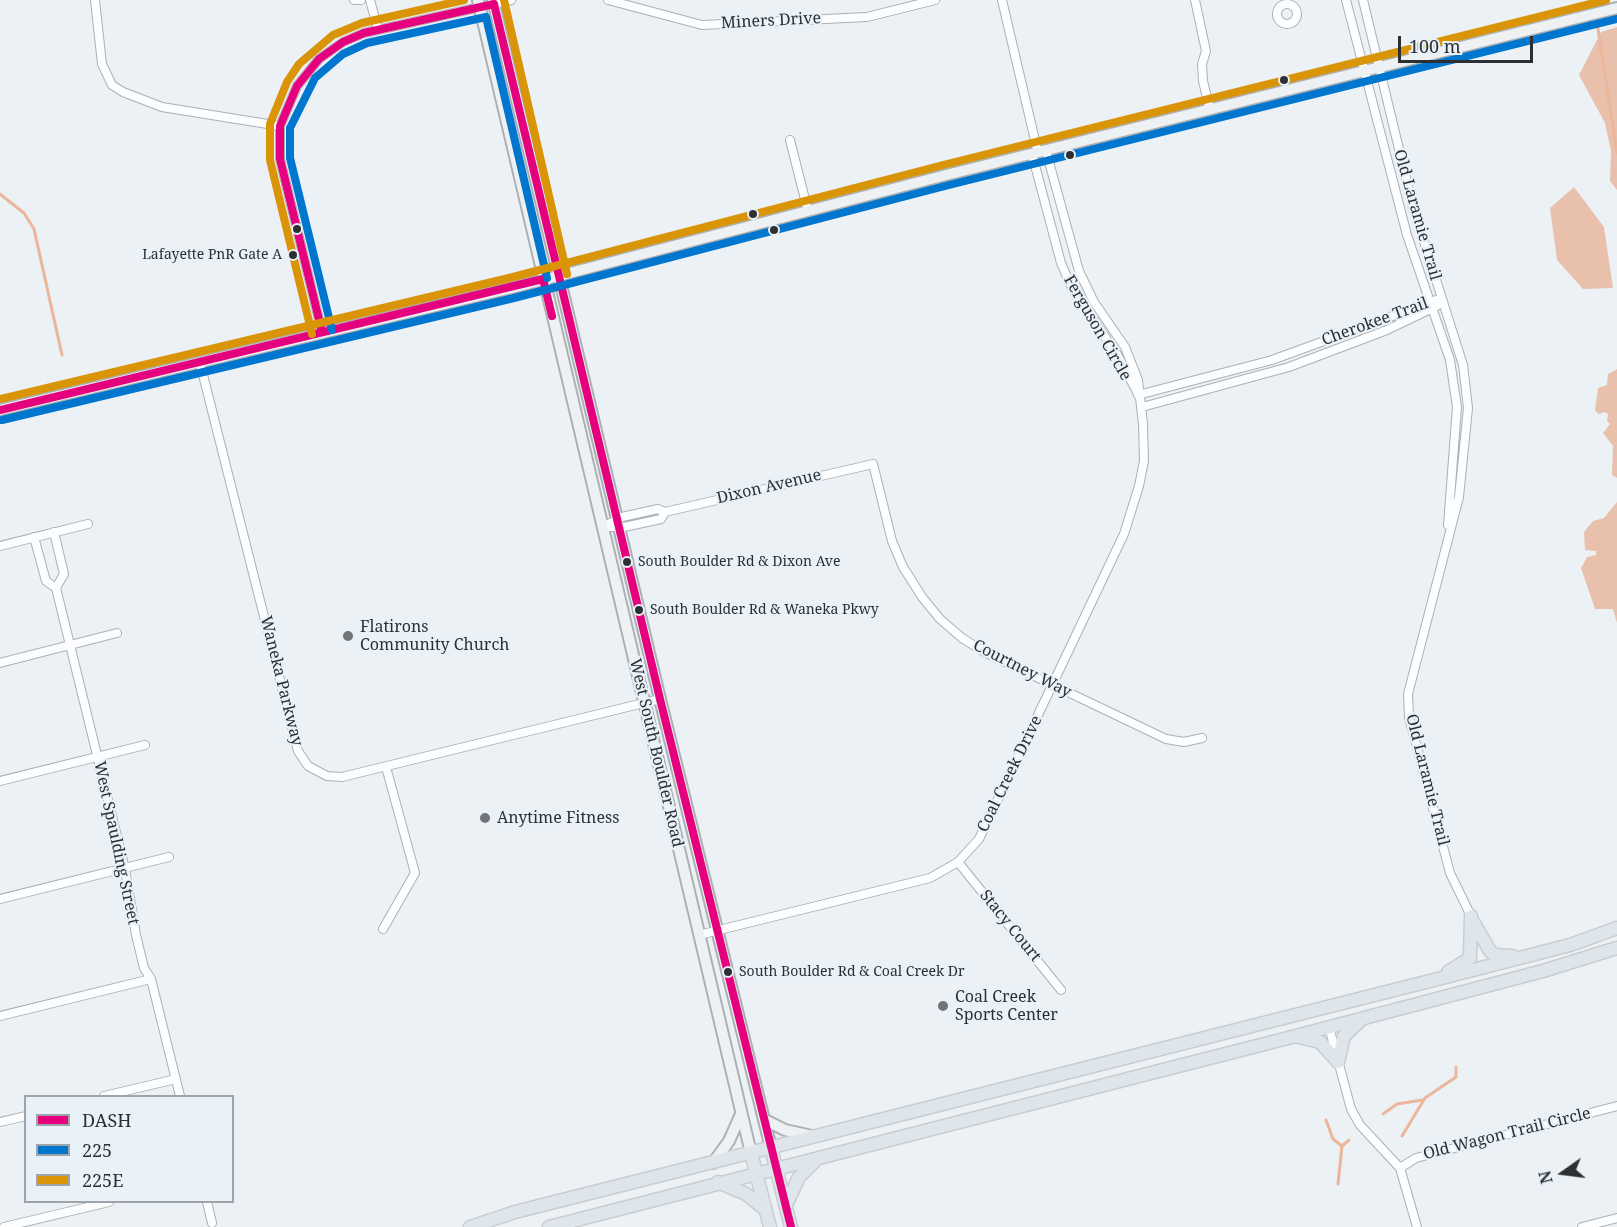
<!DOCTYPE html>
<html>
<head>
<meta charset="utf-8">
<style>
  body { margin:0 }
  #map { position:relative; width:1617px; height:1227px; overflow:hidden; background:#ecf1f6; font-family:"Noto Serif",serif }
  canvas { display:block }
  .legend { position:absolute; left:24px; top:1095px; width:210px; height:108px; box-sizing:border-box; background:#e9f1f9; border:2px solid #9ea4aa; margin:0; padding:8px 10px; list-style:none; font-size:18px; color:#2d3033 }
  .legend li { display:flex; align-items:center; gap:12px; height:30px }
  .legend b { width:30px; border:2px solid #9ea4aa }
  .north { position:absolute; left:1533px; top:1143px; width:60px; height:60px; -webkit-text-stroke:4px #e9f1f9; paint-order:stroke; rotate:256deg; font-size:16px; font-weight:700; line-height:24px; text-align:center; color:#2d3033 }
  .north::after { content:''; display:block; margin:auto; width:21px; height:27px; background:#2d3033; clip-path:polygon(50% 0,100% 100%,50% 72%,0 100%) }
  .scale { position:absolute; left:1398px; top:36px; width:135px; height:27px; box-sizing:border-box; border:3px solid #2d3033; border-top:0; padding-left:8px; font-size:18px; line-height:21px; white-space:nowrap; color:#2d3033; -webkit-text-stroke:4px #e9f1f9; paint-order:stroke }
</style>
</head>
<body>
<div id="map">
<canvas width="1617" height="1227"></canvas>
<ul class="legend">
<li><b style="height:8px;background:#e5007d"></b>DASH</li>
<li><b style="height:8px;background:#0076ce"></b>225</li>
<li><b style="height:8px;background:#d99408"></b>225E</li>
</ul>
<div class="north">N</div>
<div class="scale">100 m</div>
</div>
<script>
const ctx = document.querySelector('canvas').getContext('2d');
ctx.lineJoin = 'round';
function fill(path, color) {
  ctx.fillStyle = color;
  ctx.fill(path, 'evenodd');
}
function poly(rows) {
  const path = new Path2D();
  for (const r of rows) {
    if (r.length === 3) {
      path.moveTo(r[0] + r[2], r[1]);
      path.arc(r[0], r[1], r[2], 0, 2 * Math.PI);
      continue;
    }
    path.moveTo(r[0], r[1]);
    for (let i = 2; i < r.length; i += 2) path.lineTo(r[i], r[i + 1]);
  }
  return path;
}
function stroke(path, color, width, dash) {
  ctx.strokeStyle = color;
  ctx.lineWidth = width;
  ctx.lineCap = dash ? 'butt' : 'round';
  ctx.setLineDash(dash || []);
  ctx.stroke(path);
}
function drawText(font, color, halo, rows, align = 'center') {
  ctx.font = font + ' "Noto Serif",serif';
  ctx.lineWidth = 4.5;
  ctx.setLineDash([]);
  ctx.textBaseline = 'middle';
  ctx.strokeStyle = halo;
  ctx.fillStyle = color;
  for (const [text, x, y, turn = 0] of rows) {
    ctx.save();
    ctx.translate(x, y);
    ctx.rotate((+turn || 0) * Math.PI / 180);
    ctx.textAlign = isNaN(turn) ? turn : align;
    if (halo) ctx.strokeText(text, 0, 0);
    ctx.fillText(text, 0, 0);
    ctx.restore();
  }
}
const forest = poly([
  [1617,27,1617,190,1610,181,1611,151,1605,123,1579,75,1601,32],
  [1574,187,1604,227,1613,288,1583,289,1557,260,1550,208],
  [1617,369,1617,478,1612,475,1613,446,1603,433,1610,424,1607,421,1608,414,1605,412,1598,414,1595,410,1598,388,1607,385,1608,374],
  [1617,502,1617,623,1613,609,1595,609,1581,568,1587,557,1596,555,1596,551,1585,550,1584,532,1593,521,1604,518]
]);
const stream = poly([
  [1594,0,1595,9],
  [1596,16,1617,153],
  [0,194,24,213,34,229,62,355],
  [1383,1114,1397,1104,1422,1100],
  [1326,1120,1333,1139,1342,1146],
  [1402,1136,1425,1098,1456,1077,1456,1067],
  [1338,1184,1342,1146,1349,1140]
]);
const street = poly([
  [95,0,102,64,112,85,123,92,162,107,280,126],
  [354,0,361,0],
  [370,0,378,30],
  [608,0,702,25,867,17,935,0],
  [1002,0,1038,153],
  [1195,0,1206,51,1202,64,1203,81,1210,110],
  [1346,0,1407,235,1450,360,1457,407,1448,525],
  [1363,0,1413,207,1463,365,1468,408,1459,497,1408,694,1409,717,1450,873,1471,916],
  [1287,14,10],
  [790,140,808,211],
  [1032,154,1061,263,1072,288,1118,356,1138,394],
  [322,332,280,159,280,126,297,86,319,59,343,42,364,33,511,0],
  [200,363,298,751,308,766,327,776,342,777,660,699],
  [1138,395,1272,360,1436,300],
  [1142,407,1289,367,1387,330,1437,306],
  [602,527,622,517,658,509,665,512,873,464,892,541,903,567,922,597,940,619,962,638,986,653,1166,739,1184,742,1202,738],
  [602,527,624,527,661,519,665,512],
  [54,532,64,574,56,588],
  [34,537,46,581,56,588,125,869,136,935,144,968,151,979,180,1096],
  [0,546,88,524],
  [0,663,117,633],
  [0,781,145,745],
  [958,862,1061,990],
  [0,899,169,857],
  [383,929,415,873,386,767],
  [699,935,930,878,958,862,979,839,1124,534,1139,486,1144,461,1143,424,1138,380,1125,347,1094,302,1079,271,1046,151],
  [0,1016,151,979],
  [1329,1027,1351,1109,1360,1125,1400,1168],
  [104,1096,176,1079],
  [0,1122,26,1116],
  [207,1202,212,1223],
  [4,1227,109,1202],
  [1417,1227,1400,1168,1416,1158,1617,1106],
  [1582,1227,1617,1218]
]);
const secondary = poly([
  [478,0,751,1153],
  [493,0,660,699,771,1148],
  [0,410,512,288,946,175,1617,8],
  [765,1120,785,1130,812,1136],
  [713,1163,729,1141,741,1114]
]);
const primary = poly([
  [1472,920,1490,951,1495,955,1513,956],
  [1448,972,1470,958,1471,916],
  [1299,1037,1320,1042,1338,1062],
  [1338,1062,1344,1036,1361,1020],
  [771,1148,791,1227],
  [751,1153,770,1227],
  [718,1182,746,1194,765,1209],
  [786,1205,799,1177,817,1159],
  [470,1227,515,1212,1434,980,1570,945,1617,928],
  [549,1227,1292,1037,1543,971,1617,948]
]);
const bus1 = poly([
  [322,332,280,159,280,126,297,86,319,59,343,42,364,33,494,4,660,699,791,1227],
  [0,410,543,279,552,316]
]);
const bus2 = poly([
  [332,330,290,158,290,128,315,78,343,54,367,43,486,17,547,278],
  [2,420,514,298,949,185,1617,19]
]);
const bus3 = poly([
  [504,0,567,274],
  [312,334,270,160,270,124,287,82,299,64,333,35,362,23,464,0],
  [0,399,509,278,943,165,1606,0]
]);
const markers = [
  [1284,80,5,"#2d3033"],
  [1070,155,5,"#2d3033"],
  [753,214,5,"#2d3033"],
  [297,229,5,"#2d3033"],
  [774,230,5,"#2d3033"],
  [293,255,5,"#2d3033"],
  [627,562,5,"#2d3033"],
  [639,610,5,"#2d3033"],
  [348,636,6,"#707477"],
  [485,818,6,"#707477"],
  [728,972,5,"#2d3033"],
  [943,1006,6,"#707477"]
];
const busNames = [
  ["Lafayette PnR Gate A",282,255,"right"],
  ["South Boulder Rd & Dixon Ave",638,562],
  ["South Boulder Rd & Waneka Pkwy",650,610],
  ["South Boulder Rd & Coal Creek Dr",739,972]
];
const streetNames = [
  ["Miners Drive",771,21,-3],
  ["Old Laramie Trail",1417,215,74],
  ["Cherokee Trail",1375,322,-20],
  ["Ferguson Circle",1097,328,60],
  ["Dixon Avenue",769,487,-13],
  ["Courtney Way",1022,669,27],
  ["Waneka Parkway",281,681,76],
  ["West South Boulder Road",656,753,77],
  ["Coal Creek Drive",1010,774,-64],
  ["Old Laramie Trail",1427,780,76],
  ["West Spaulding Street",116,843,78],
  ["Stacy Court",1010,926,51],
  ["Old Wagon Trail Circle",1507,1134,-14]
];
const poiNames = [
  ["Flatirons",360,627],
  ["Community Church",360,645],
  ["Anytime Fitness",497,818],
  ["Coal Creek",955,997],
  ["Sports Center",955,1015]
];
fill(forest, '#e9c0ac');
stroke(stream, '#ebb69a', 3);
stroke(street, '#acb0b3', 10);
stroke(secondary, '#acb0b3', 14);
stroke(primary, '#cacdcf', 15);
stroke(street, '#fcfdfe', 8);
stroke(secondary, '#edf1f4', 10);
stroke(primary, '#dee5eb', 12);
stroke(bus1, '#e5007d', 8);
stroke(bus2, '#0076ce', 8);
stroke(bus3, '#d99408', 8);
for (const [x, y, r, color] of markers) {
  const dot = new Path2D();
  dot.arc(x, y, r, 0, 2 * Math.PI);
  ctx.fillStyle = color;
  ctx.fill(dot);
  stroke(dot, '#e9f1f9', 2);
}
drawText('14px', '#2d3033', '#e9f1f9', busNames, 'left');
drawText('16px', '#2d3033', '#e9f1f9', streetNames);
drawText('16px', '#2d3033', '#e9f1f9', poiNames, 'left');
</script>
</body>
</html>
